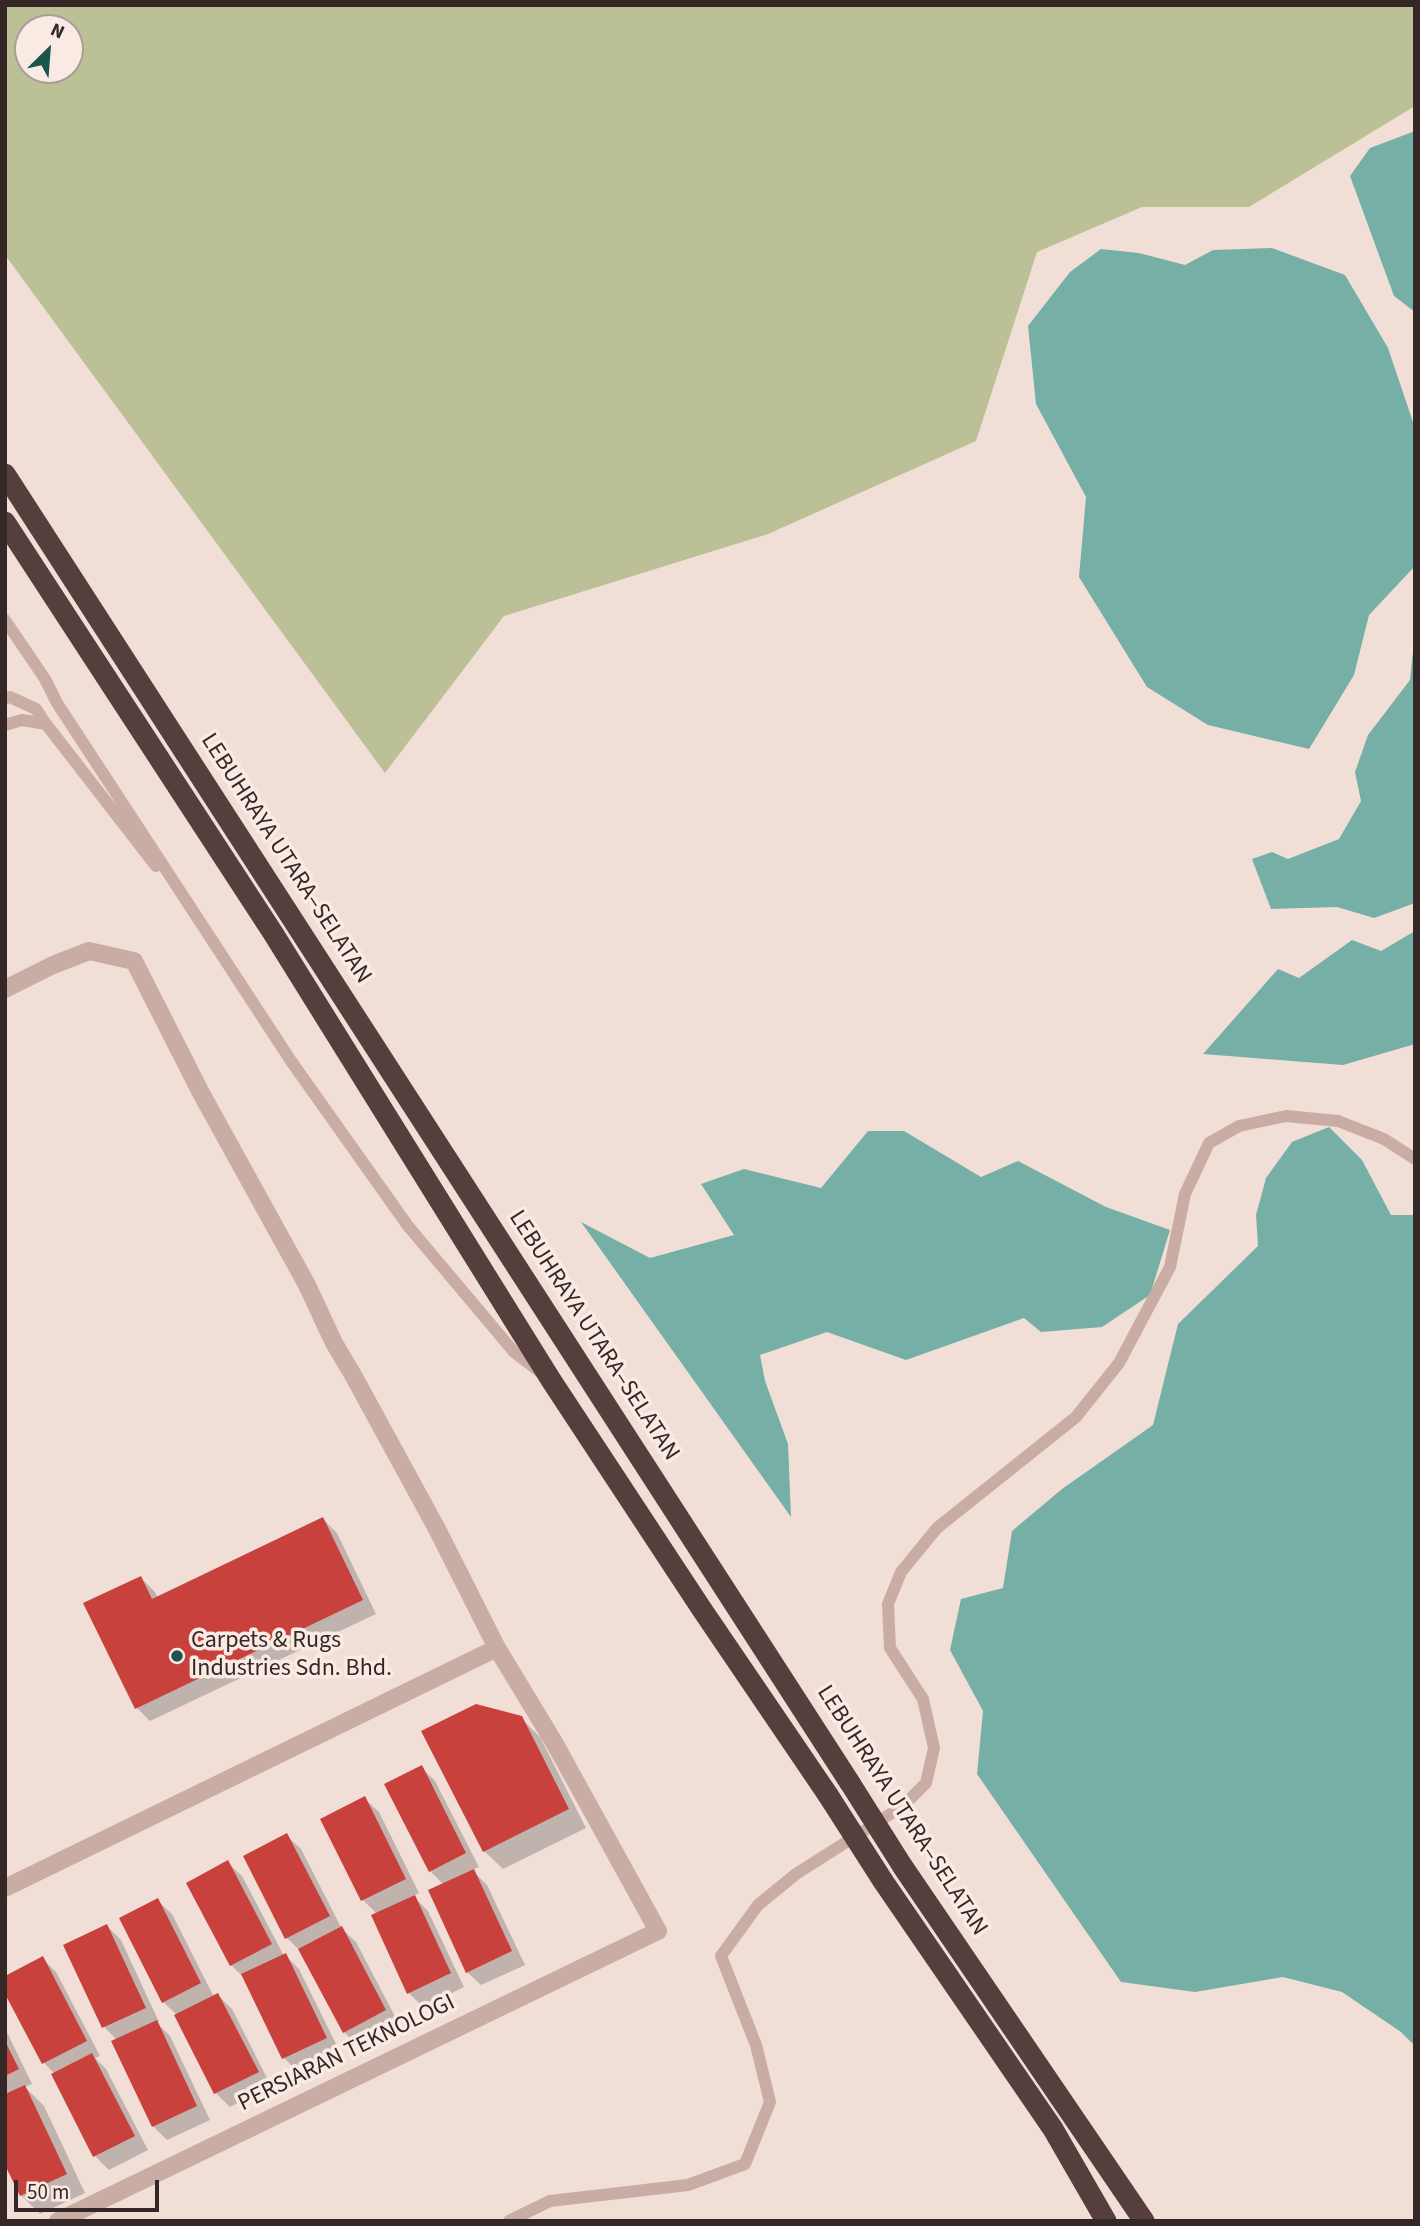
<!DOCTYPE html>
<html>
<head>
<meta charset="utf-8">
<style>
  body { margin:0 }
  #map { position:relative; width:1420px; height:2226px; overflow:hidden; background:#f1dfd7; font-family:"Source Sans 3",sans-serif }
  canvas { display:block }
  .frame { position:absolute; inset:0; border:7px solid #342725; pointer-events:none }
  .north { position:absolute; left:14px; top:14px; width:70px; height:70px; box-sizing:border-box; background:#f9eae3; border:2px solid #aa9c97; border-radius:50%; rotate:25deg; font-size:19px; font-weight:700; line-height:28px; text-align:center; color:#342725 }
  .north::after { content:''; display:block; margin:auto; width:24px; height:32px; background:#1a564d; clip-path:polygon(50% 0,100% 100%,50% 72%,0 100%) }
  .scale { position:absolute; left:14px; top:2180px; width:145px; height:32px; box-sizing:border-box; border:4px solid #342725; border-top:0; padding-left:9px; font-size:21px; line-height:24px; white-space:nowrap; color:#342725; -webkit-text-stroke:5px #f9eae3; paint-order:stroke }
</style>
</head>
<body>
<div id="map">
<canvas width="1420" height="2226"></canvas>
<div class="frame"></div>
<div class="north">N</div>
<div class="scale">50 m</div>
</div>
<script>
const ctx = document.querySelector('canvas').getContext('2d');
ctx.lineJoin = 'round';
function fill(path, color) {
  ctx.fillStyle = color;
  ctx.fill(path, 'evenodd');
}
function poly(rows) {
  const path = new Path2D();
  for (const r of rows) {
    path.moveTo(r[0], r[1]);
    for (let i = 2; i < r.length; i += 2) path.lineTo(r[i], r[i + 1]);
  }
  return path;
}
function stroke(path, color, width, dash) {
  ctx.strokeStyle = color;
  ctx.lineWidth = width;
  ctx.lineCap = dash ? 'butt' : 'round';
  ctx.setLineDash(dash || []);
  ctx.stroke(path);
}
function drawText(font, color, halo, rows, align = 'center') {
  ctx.font = font + ' "Source Sans 3",sans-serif';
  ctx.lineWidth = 7;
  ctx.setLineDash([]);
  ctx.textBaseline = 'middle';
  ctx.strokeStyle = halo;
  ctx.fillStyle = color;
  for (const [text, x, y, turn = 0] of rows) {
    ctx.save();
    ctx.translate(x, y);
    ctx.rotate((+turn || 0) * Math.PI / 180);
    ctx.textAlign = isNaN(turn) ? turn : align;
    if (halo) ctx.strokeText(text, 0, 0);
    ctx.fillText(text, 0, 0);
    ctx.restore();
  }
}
const green = poly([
  [5,5,1415,5,1415,106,1249,207,1142,207,1037,252,976,441,768,534,504,616,385,773,5,255],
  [28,28,70,28,70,70,28,70]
]);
const water = poly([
  [1415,131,1415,312,1394,296,1350,176,1370,148],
  [1272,248,1345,275,1388,348,1415,428,1415,566,1369,615,1354,675,1309,749,1208,725,1147,687,1079,577,1086,497,1036,404,1028,326,1070,272,1101,249,1139,253,1185,265,1213,250],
  [1415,632,1415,903,1374,918,1337,907,1271,909,1252,859,1272,852,1288,859,1339,839,1361,801,1355,772,1368,735,1410,680],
  [1415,931,1415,1044,1343,1065,1203,1054,1278,969,1299,978,1352,940,1381,951],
  [1329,1127,1362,1160,1391,1215,1415,1215,1415,2046,1401,2032,1342,1992,1283,1977,1195,1992,1121,1982,977,1774,983,1711,950,1650,961,1599,1003,1588,1012,1531,1062,1489,1153,1425,1178,1324,1258,1246,1256,1215,1266,1178,1292,1142],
  [868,1131,904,1131,981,1177,1018,1161,1106,1207,1170,1230,1150,1295,1102,1327,1041,1332,1024,1318,906,1360,827,1332,760,1355,765,1381,788,1444,791,1517,581,1222,650,1258,734,1235,701,1184,744,1169,821,1188]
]);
const shadow = poly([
  [323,1519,337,1533,376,1614,150,1721,136,1707,141,1578,155,1592,158,1598],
  [521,1718,540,1737,586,1828,503,1869,484,1851],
  [421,1767,435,1781,479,1867,472,1870,487,1885,525,1965,481,1985,467,1972,444,1885,430,1871],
  [365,1799,379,1812,419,1893,413,1896,428,1911,464,1987,423,2007,409,1993,377,1914,363,1900],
  [287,1836,301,1849,342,1929,356,1942,399,2024,358,2046,344,2032,301,1952,287,1938],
  [228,1863,242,1876,284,1956,285,1955,299,1969,340,2052,298,2072,284,2058,245,1979,231,1965],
  [158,1901,172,1914,214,1997,218,1995,232,2009,271,2086,230,2107,216,2093,176,2014,163,2002],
  [107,1926,121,1940,159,2022,157,2023,170,2036,210,2120,167,2140,153,2126,117,2040,104,2027],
  [42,1958,56,1972,100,2056,95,2058,106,2069,148,2150,109,2170,95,2156,55,2074,44,2063,5,1990],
  [5,2028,32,2084,25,2087,44,2106,85,2193,40,2214,21,2195,5,2161]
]);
const building = poly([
  [323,1517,363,1600,135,1709,83,1603,141,1576,152,1599],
  [476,1704,522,1716,569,1809,483,1852,421,1731],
  [422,1765,466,1853,429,1872,384,1784],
  [365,1796,406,1879,361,1901,320,1819],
  [287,1833,330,1916,285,1939,243,1856],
  [228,1860,272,1944,230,1966,186,1883],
  [474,1869,512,1951,466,1973,428,1890],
  [415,1895,451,1973,407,1994,371,1915],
  [158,1898,201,1983,162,2003,119,1918],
  [107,1924,146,2008,102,2028,63,1945],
  [342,1926,386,2010,343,2033,298,1949],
  [286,1953,327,2038,282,2059,241,1974],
  [43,1956,87,2041,42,2064,5,1994,5,1976],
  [218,1993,259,2072,214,2094,174,2015],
  [157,2020,197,2106,152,2127,111,2041],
  [5,2041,19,2069,5,2076],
  [92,2053,135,2136,93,2157,51,2074],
  [25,2085,67,2174,20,2196,5,2165,5,2094]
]);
const lane = poly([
  [5,620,45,679,57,703,291,1061,408,1226,514,1352,539,1371],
  [5,698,10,697,36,709,46,724],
  [5,725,22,720,46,724,156,866],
  [509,2221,550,2201,688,2185,745,2164,770,2102,756,2045,721,1956,758,1905,796,1874,903,1806,926,1783,934,1748,923,1699,890,1648,888,1604,901,1572,937,1528,1076,1417,1119,1363,1170,1267,1185,1194,1209,1143,1239,1126,1286,1116,1338,1121,1384,1139,1415,1159]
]);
const street = poly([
  [5,989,53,965,89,951,134,961,201,1093,307,1285,334,1343,353,1375,437,1529,497,1648,555,1744,658,1931,58,2221],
  [5,1888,497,1648]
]);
const highway = poly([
  [5,474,850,1783],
  [5,522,273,933,551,1380,701,1608,828,1795],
  [903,1867,1144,2221],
  [883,1881,1053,2129,1106,2221]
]);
const highwayBridge = poly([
  [850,1783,903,1867],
  [828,1795,883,1881]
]);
const markers = [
  [177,1656,7,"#1a564d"]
];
const streetNames = [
  ["LEBUHRAYA UTARA–SELATAN",285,859,57],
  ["LEBUHRAYA UTARA–SELATAN",593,1336,57],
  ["LEBUHRAYA UTARA–SELATAN",901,1811,57],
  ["PERSIARAN TEKNOLOGI",347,2054,-26]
];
const poiNames = [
  ["Carpets & Rugs",191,1642],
  ["Industries Sdn. Bhd.",191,1670]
];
fill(green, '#bbc097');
fill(water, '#75afa5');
fill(shadow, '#0003');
fill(building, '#c9413d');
stroke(lane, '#c9aca3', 12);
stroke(street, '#c9aca3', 18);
stroke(highway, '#553e3c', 21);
stroke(highwayBridge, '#553e3c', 21);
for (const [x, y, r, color] of markers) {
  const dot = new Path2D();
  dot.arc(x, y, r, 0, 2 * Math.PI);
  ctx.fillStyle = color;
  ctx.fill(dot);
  stroke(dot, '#f9eae3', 2.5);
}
drawText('24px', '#342725', '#f9eae3', streetNames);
drawText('24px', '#342725', '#f9eae3', poiNames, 'left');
</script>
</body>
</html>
